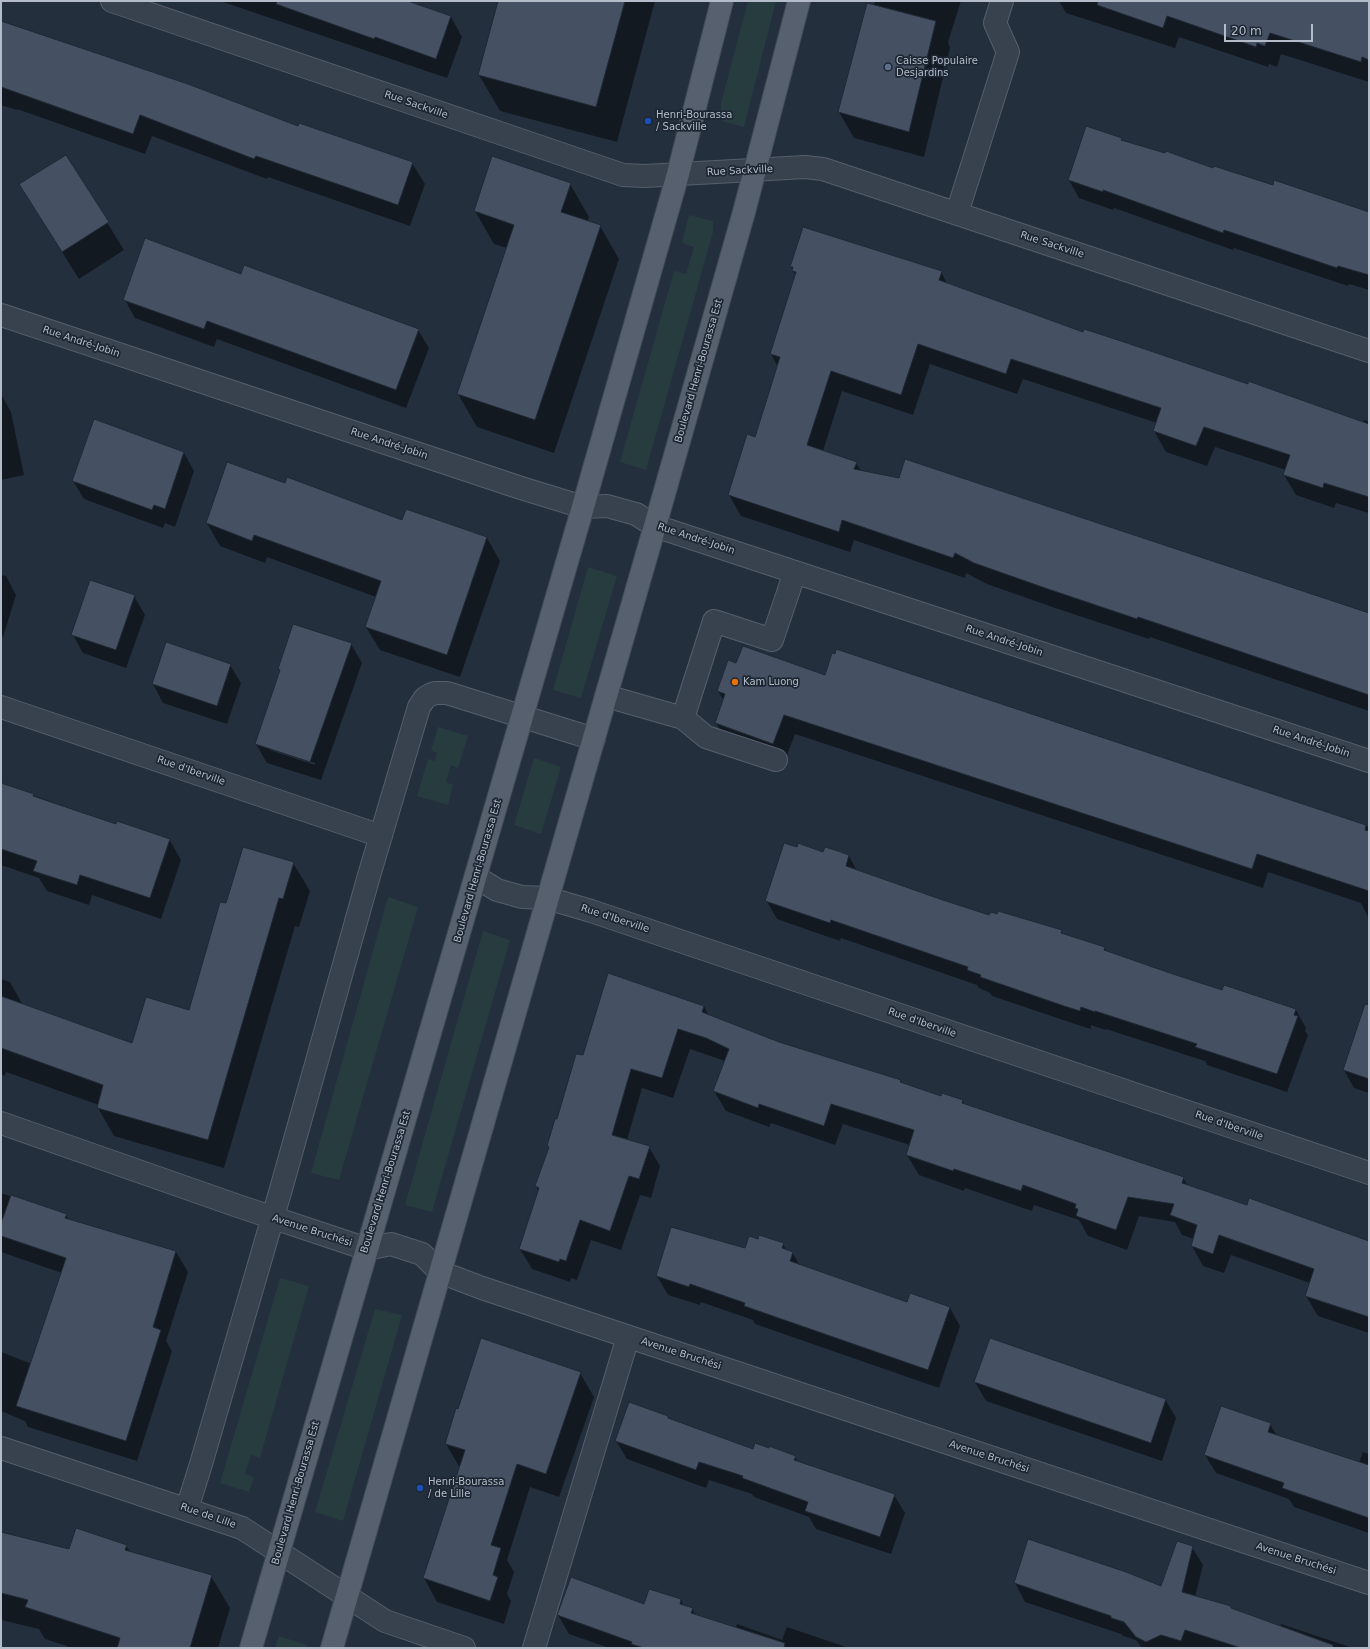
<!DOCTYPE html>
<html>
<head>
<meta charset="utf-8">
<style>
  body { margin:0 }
  #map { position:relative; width:1370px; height:1649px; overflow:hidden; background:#242f3e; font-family:"DejaVu Sans",sans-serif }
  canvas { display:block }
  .frame { position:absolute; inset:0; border:2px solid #b4bcc9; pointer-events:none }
  .scale { position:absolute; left:1224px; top:24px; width:89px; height:18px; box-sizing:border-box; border:2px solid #b4bcc9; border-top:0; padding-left:5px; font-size:12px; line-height:14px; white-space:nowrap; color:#b4bcc9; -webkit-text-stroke:3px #1d2633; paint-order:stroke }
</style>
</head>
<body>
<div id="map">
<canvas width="1370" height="1649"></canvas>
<div class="frame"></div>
<div class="scale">20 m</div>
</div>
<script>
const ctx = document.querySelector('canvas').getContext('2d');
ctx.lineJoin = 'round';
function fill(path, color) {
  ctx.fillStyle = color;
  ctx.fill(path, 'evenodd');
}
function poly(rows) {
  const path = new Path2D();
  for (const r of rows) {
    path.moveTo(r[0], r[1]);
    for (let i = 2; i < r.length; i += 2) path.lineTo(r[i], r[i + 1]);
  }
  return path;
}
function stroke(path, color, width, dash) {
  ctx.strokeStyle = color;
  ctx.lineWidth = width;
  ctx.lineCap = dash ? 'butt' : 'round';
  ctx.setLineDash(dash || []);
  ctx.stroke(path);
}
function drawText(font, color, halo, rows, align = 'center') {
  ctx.font = font + ' "DejaVu Sans",sans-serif';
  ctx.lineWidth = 3.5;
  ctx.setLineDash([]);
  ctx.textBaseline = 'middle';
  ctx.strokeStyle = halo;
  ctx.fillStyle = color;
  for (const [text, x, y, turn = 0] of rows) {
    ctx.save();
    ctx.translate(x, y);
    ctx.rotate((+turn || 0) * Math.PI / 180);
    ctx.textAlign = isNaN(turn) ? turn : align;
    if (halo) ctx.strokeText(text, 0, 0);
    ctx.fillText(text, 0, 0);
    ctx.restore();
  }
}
const green = poly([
  [748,1,776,1,744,127,722,121,721,110,721,103],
  [689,215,713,221,713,232,646,470,620,462,674,271,686,274,694,247,682,243],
  [588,567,617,576,581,698,553,690],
  [438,727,468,736,458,768,451,765,446,782,453,785,448,805,417,796,428,759,435,761,437,753,431,751],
  [534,758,561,767,541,834,514,825],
  [388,897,418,907,339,1180,311,1173],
  [483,931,510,940,432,1212,405,1205],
  [280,1278,309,1286,260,1458,251,1455,245,1474,254,1477,249,1492,220,1483],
  [375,1309,402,1315,343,1521,315,1512],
  [279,1636,307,1645,306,1648,275,1648]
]);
const shadow = poly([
  [220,1,399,1,451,17,462,37,447,78],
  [499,1,655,1,617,142,500,111,479,75],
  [875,1,961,1,948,42,950,48,924,157,854,138,839,112],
  [1059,1,1369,1,1369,82,1281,54,1277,67,1269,64,1268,67,1179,37,1175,48,1066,13],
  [1,22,298,127,412,163,425,184,410,226,268,177,267,179,152,136,145,154,17,109,17,110,1,105],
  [1121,139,1122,141,1214,170,1369,213,1369,290,1349,284,1348,286,1234,248,1233,250,1114,208,1113,210,1079,198,1069,180],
  [66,156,124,250,79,279,20,185],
  [570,184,589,217,587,222,600,226,619,259,554,453,477,427,458,394,507,248,494,244,475,211],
  [791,267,941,272,948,285,1084,333,1248,385,1249,382,1364,423,1364,420,1369,422,1369,513,1336,503,1334,508,1296,495,1284,475,1286,470,1215,447,1207,466,1166,452,1154,431,1157,423,1023,379,1017,394,930,364,913,415,842,391,823,451,856,463,862,472,1369,614,1369,711,1150,637,1149,639,1058,609,987,584,966,573,965,578,854,540,850,552,741,516,729,495,756,438,778,367,771,354,796,276],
  [242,275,418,330,429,348,406,408,217,339,214,347,135,318,125,300],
  [1,394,11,412,24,475,1,480],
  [184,453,194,471,175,527,165,523,163,528,84,499,73,481],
  [285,484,403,521,487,538,500,561,460,677,380,650,366,627,376,597,267,557,265,563,220,546,207,523],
  [1,575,6,576,16,595,3,637,1,636],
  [134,596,145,615,126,668,83,653,73,635],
  [166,643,230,665,241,683,227,724,163,703,153,684],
  [351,644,362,663,321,780,267,763,256,744,281,672,279,669],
  [270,748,315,763,315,765,270,750],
  [737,664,825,677,1328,814,1369,827,1369,919,1361,903,1268,872,1263,888,795,734,784,763,727,742,716,723,724,701,718,691],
  [1,784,117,825,169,839,181,860,161,919,92,895,89,905,47,891,39,878,1,865],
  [838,852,849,856,857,871,990,916,1061,931,1064,935,1105,948,1107,952,1223,991,1296,1010,1306,1028,1305,1031,1308,1035,1287,1092,1207,1065,1205,1061,1106,1029,1105,1030,1091,1025,1091,1029,1075,1024,992,996,990,993,979,988,977,985,841,938,840,941,777,919,766,900,824,853],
  [293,863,310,891,299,927,295,926,224,1168,114,1136,98,1108,99,1105,6,1072,5,1076,1,1074,1,979,10,982,23,1005,133,1044,190,1011,227,905],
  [704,1006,709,1016,779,1043,900,1081,902,1084,942,1097,943,1095,963,1101,965,1105,1183,1178,1188,1186,1248,1207,1369,1241,1369,1333,1318,1316,1306,1296,1310,1283,1231,1255,1224,1273,1203,1266,1192,1246,1194,1239,1182,1235,1175,1222,1139,1216,1127,1250,1088,1236,1079,1220,1034,1205,1032,1211,965,1188,964,1191,919,1175,907,1155,910,1145,843,1124,835,1145,771,1123,769,1127,726,1111,714,1091,725,1061,690,1049,673,1098,642,1088,627,1140,649,1147,660,1166,651,1198,640,1195,621,1250,591,1240,577,1280,571,1278,570,1282,532,1269,520,1249,539,1192,536,1186,550,1149,548,1146,584,1057],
  [1369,1008,1369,1093,1354,1088,1344,1070],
  [1,1193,66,1215,69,1220,176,1252,188,1272,166,1341,172,1351,137,1461,28,1427,25,1421,1,1411,1,1352,32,1364,62,1273,1,1252],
  [783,1244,787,1251,792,1252,800,1266,908,1303,911,1294,950,1308,960,1326,939,1388,755,1324,753,1320,701,1302,700,1305,668,1295,657,1276,746,1249],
  [580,1373,594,1397,559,1497,530,1487,507,1560,514,1572,507,1594,511,1601,504,1624,437,1602,424,1578,460,1468,446,1444],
  [975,1382,1165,1399,1176,1418,1162,1461,986,1401],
  [669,1419,753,1450,795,1457,799,1463,894,1495,905,1513,891,1554,816,1529,809,1517,754,1497,752,1494,709,1480,706,1488,627,1459,616,1441],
  [1270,1424,1277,1436,1359,1463,1363,1452,1369,1454,1369,1533,1294,1507,1289,1499,1216,1473,1205,1455],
  [1,1533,69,1550,126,1545,130,1552,211,1576,230,1608,218,1648,67,1648,67,1646,45,1639,39,1629,1,1620],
  [1029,1540,1162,1587,1192,1547,1203,1565,1195,1597,1280,1627,1281,1624,1353,1648,1142,1648,1136,1640,1123,1636,1121,1634,1025,1602,1015,1583],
  [681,1600,684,1606,692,1609,696,1615,736,1628,737,1624,782,1640,787,1627,849,1648,609,1648,569,1634,558,1615,645,1606]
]);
const building = poly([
  [277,1,408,1,451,16,436,59,375,37,374,39,276,4,277,1],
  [498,1,625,1,596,107,478,75,498,1],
  [1098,1,1369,1,1369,60,1362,57,1361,62,1270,33,1265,46,1257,43,1256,47,1167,16,1163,28,1097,5,1098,1],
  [867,3,936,21,909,132,838,112,867,3],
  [1,21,188,84,298,126,299,123,413,162,398,205,256,156,254,159,140,115,133,134,1,87,1,21],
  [1086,126,1122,138,1121,140,1165,153,1166,151,1213,168,1214,166,1273,185,1274,180,1369,212,1369,275,1338,266,1337,268,1224,230,1223,233,1103,190,1103,192,1068,180,1086,126],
  [66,155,109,222,62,252,19,184,66,155],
  [492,156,571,183,561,212,601,225,535,420,457,394,514,225,474,211,492,156],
  [803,227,942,271,939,280,1031,313,1083,332,1084,329,1121,341,1248,384,1248,381,1369,424,1369,497,1324,483,1323,488,1283,475,1290,455,1204,427,1196,446,1153,431,1161,408,1011,359,1006,374,918,344,901,395,831,371,807,445,857,462,854,469,899,478,905,459,1369,613,1369,695,1138,617,1137,619,1045,588,974,563,955,553,953,558,842,520,839,532,728,495,747,434,755,437,780,357,770,354,796,272,792,271,793,267,790,267,803,227],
  [145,238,241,274,244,265,419,329,396,390,207,321,204,329,123,300,145,238],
  [94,419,184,452,165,509,154,505,152,510,72,481,94,419],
  [227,462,285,483,287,477,402,520,406,509,487,537,447,655,365,627,381,581,254,535,252,541,206,523,227,462],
  [90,580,135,595,116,650,71,635,90,580],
  [293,624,352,643,310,762,255,744,280,670,278,669,293,624],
  [166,642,231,664,217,706,152,684,166,642],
  [743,646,825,675,832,653,835,654,836,649,1366,825,1365,830,1369,831,1369,891,1257,854,1252,869,784,715,773,744,715,723,725,694,717,691,728,660,736,663,743,646],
  [1,783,34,794,33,796,116,824,117,821,170,839,150,898,80,875,77,885,33,871,37,861,1,849,1,783],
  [784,843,797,847,798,843,823,852,825,847,838,851,849,855,846,866,940,899,989,915,991,912,997,914,998,911,1062,930,1061,933,1105,947,1104,950,1167,972,1222,990,1224,985,1296,1009,1294,1015,1298,1016,1277,1074,1195,1047,1197,1044,1095,1011,1095,1012,1081,1007,1080,1011,1064,1006,980,977,981,975,967,970,968,967,831,920,830,923,765,901,784,843],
  [243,847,294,862,283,899,279,898,208,1140,97,1108,103,1085,1,1048,1,996,132,1043,146,997,189,1010,220,902,226,903,243,847],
  [608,973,704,1006,702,1012,779,1042,901,1080,900,1082,941,1096,942,1093,963,1100,962,1103,1184,1177,1182,1183,1247,1205,1249,1198,1369,1241,1369,1317,1305,1296,1314,1269,1219,1235,1213,1254,1191,1246,1197,1225,1170,1215,1174,1204,1128,1197,1116,1230,1076,1216,1078,1209,1075,1208,1076,1204,1023,1185,1021,1191,954,1169,953,1171,906,1155,914,1130,831,1104,824,1126,759,1104,758,1108,713,1091,729,1049,706,1038,678,1029,662,1078,631,1069,612,1135,650,1146,639,1179,629,1176,610,1231,580,1220,566,1261,560,1259,559,1262,519,1249,539,1188,535,1186,549,1147,547,1146,555,1119,557,1119,576,1054,583,1055,608,973],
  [1365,1004,1369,1005,1369,1079,1343,1070,1365,1004],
  [11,1195,67,1214,65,1218,176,1251,153,1327,161,1330,126,1441,16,1406,66,1258,1,1236,1,1223,11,1195],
  [671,1227,745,1248,749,1236,758,1239,759,1235,784,1243,782,1248,793,1252,790,1261,907,1302,910,1293,950,1307,928,1370,744,1306,745,1303,690,1284,689,1287,656,1276,671,1227],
  [481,1338,581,1372,546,1474,517,1464,491,1545,501,1548,493,1575,498,1577,490,1601,423,1578,465,1450,445,1444,456,1408,458,1409,481,1338],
  [990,1338,1166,1399,1151,1443,974,1382,990,1338],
  [629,1402,668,1416,668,1418,753,1449,755,1443,769,1448,769,1446,796,1456,794,1460,895,1494,880,1537,805,1511,808,1502,742,1478,743,1476,699,1462,696,1470,615,1441,629,1402],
  [1221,1406,1271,1423,1268,1432,1369,1465,1369,1518,1282,1488,1284,1483,1204,1455,1221,1406],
  [76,1528,127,1545,125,1550,212,1575,190,1648,117,1648,120,1638,25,1607,28,1600,1,1593,1,1532,69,1549,76,1528],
  [1028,1539,1126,1572,1161,1586,1177,1541,1193,1546,1182,1592,1231,1606,1231,1608,1333,1645,1333,1648,1241,1648,1185,1630,1181,1641,1161,1635,1146,1642,1136,1637,1124,1622,1111,1618,1111,1616,1014,1583,1028,1539],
  [571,1577,644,1604,649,1589,681,1599,680,1604,693,1608,691,1613,785,1643,784,1648,644,1648,631,1644,632,1642,557,1615,571,1577]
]);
const minor = poly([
  [112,1,623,175,645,176,805,167,823,169,1369,351],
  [957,213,1008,52,995,23,1002,1],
  [1,315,521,488,583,507,607,506,636,514,655,526,1369,761],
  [606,696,683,718,714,621,772,640,795,572],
  [1,707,381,836],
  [683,718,706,737,776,760],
  [476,877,497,890,522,897,547,898,591,911,1369,1173],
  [1,1123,238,1206,367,1249,391,1244,422,1254,440,1272,482,1288,1369,1583],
  [1,1448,242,1528,385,1621,464,1648],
  [187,1509,201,1464,281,1189,368,879,419,707,425,698,430,695,435,693,447,693,594,739],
  [534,1648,628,1337]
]);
const major = poly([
  [251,1648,583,507,678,174,722,1],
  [332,1648,655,526,744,212,799,1]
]);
const markers = [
  [888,67,4,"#5c6f8a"],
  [648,121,4,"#1a4fb4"],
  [735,682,4,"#e8710a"],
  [420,1488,4,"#1a4fb4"]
];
const poiNames = [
  ["Caisse Populaire",896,61],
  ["Desjardins",896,73],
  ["Henri-Bourassa",656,115],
  ["/ Sackville",656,127],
  ["Kam Luong",743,682],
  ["Henri-Bourassa",428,1482],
  ["/ de Lille",428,1494]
];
const streetNames = [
  ["Rue Sackville",416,105,19],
  ["Rue Sackville",740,171,-3],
  ["Rue Sackville",1052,245,18],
  ["Rue André-Jobin",81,342,18],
  ["Boulevard Henri-Bourassa Est",699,371,-74],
  ["Rue André-Jobin",389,444,18],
  ["Rue André-Jobin",696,539,18],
  ["Rue André-Jobin",1004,641,18],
  ["Rue André-Jobin",1311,742,18],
  ["Rue d'Iberville",191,771,19],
  ["Boulevard Henri-Bourassa Est",478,871,-74],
  ["Rue d'Iberville",615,919,18],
  ["Rue d'Iberville",922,1023,19],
  ["Rue d'Iberville",1229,1126,19],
  ["Boulevard Henri-Bourassa Est",386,1182,-73],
  ["Avenue Bruchési",312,1231,18],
  ["Avenue Bruchési",681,1354,18],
  ["Avenue Bruchési",989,1457,18],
  ["Boulevard Henri-Bourassa Est",296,1493,-74],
  ["Rue de Lille",208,1516,19],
  ["Avenue Bruchési",1296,1559,18]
];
fill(green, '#263c3f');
fill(shadow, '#0007');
fill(building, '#455162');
stroke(building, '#1f2835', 1);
stroke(minor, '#565f6c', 24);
stroke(major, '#414a57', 24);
stroke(minor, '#38414e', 22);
stroke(major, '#56606e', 22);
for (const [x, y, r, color] of markers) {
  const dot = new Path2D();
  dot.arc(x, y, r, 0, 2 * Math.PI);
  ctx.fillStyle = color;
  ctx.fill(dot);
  stroke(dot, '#1d2633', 1.5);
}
drawText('10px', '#b4bcc9', '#1d2633', poiNames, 'left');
drawText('10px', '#b4bcc9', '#1d2633', streetNames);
</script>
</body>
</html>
